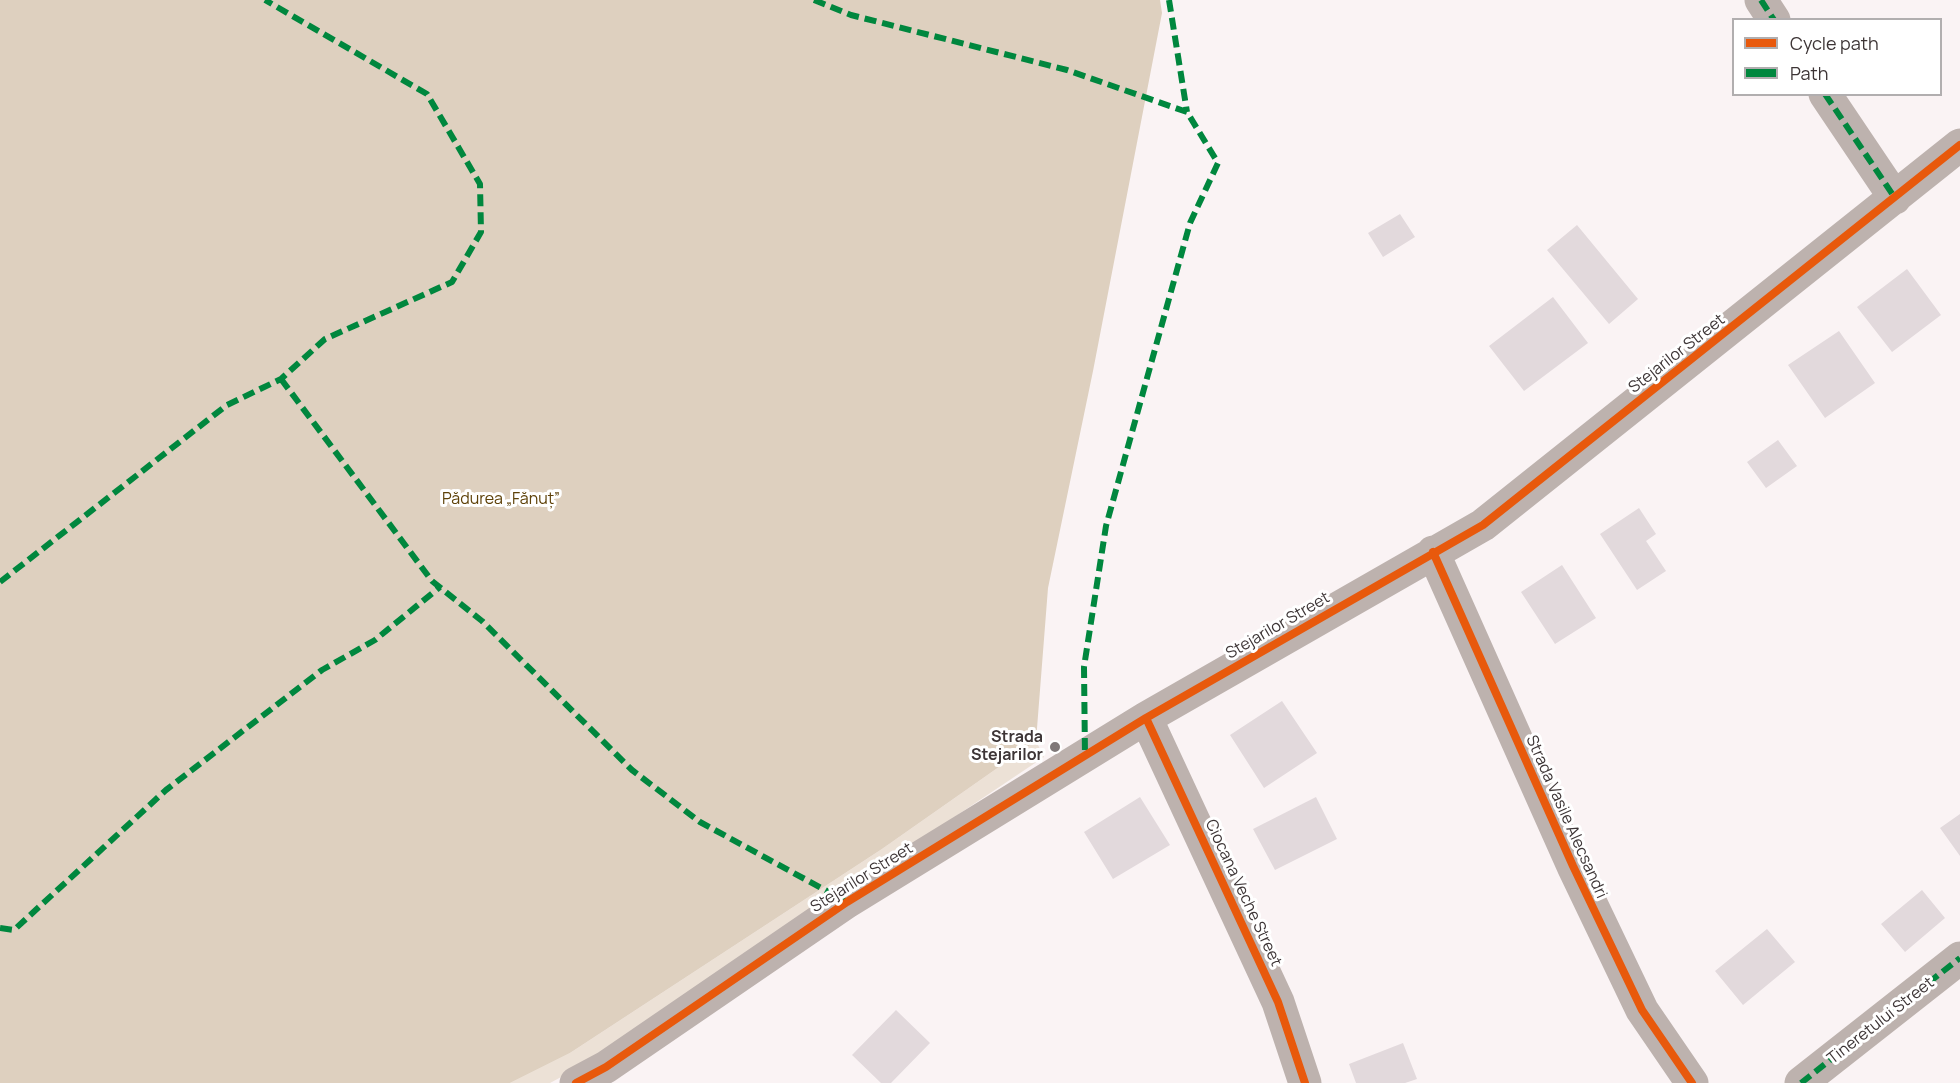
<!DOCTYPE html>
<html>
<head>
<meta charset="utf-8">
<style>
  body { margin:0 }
  #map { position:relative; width:1960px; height:1083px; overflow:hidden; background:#faf3f4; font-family:Manrope,sans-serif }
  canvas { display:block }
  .legend { position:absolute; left:1732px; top:18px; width:210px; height:78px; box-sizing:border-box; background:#fff; border:2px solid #b1aeaf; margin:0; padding:8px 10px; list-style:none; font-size:18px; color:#3d3536 }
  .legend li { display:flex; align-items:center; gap:12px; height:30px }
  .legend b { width:30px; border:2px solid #b1aeaf }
</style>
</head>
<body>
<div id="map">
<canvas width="1960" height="1083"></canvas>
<ul class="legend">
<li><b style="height:8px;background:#e8590c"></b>Cycle path</li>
<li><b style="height:8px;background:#00873e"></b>Path</li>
</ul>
</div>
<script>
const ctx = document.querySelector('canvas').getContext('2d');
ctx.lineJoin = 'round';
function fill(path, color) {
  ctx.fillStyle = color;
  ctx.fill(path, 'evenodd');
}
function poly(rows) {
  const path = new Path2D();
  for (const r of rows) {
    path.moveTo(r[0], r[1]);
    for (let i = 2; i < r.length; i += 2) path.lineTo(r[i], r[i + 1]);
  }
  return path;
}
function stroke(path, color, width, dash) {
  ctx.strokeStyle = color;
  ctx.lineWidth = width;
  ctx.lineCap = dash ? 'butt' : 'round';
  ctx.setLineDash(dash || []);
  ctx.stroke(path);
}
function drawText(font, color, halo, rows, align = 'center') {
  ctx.font = font + ' Manrope,sans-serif';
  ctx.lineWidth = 6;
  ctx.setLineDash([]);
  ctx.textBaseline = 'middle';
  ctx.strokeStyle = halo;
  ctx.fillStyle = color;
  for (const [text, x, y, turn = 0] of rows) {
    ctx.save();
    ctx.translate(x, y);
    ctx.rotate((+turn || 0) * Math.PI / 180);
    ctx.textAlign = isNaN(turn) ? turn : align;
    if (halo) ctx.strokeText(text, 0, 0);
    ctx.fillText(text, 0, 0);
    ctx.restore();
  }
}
const green = poly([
  [1036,741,1044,757,589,1062,550,1083,510,1083,570,1053,882,849]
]);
const forest = poly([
  [0,0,1160,0,1162,13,1093,371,1048,588,1036,741,882,849,570,1053,510,1083,0,1083]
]);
const building = poly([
  [1400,214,1415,237,1383,257,1368,233],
  [1577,225,1638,299,1609,324,1547,250],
  [1907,269,1941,315,1892,352,1857,307],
  [1553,297,1588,343,1524,391,1489,346],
  [1839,331,1875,383,1825,418,1788,365],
  [1778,440,1797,466,1766,488,1747,462],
  [1639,508,1656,534,1646,541,1666,571,1637,590,1600,534],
  [1562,565,1596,618,1555,644,1521,592],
  [1282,701,1317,753,1264,788,1230,735],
  [1140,797,1170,845,1113,879,1084,832],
  [1316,797,1337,839,1275,870,1253,829],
  [1960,814,1960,856,1940,828],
  [1922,890,1945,918,1905,952,1881,924],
  [1767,929,1795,962,1743,1005,1715,971],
  [896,1010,930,1043,891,1083,881,1083,852,1055],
  [1403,1043,1417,1079,1405,1083,1356,1083,1349,1064]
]);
const minor = poly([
  [1761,0,1774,20],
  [1825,94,1895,198],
  [1433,552,1573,866,1642,1010,1692,1083],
  [1146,718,1278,1002,1305,1083],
  [576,1083,606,1067,847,902,1146,718,1483,525,1960,145],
  [1801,1083,1960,958]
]);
const quiet = poly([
  [814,0,851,15,1067,70,1187,112,1218,163,1190,223,1106,526,1084,667,1085,756],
  [1169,0,1187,112],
  [1761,0,1774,20],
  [1825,94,1895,198],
  [281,379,432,581,482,621,632,770,700,822,847,902],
  [0,582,227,405,281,379,325,339,452,282,481,232,480,184,427,94,265,0],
  [0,928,14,930,166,790,322,670,375,640,440,587],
  [1801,1083,1960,958]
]);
const cycleway = poly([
  [1433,552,1573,866,1642,1010,1692,1083],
  [1146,718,1278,1002,1305,1083],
  [576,1083,606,1067,847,902,1146,718,1483,525,1960,145]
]);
const markers = [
  [1055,747,6,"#7f7878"]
];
const streetNames = [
  ["Stejarilor Street",1677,354,-38],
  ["Stejarilor Street",1278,626,-30],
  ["Strada Vasile Alecsandri",1566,817,66],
  ["Stejarilor Street",862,878,-32],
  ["Ciocana Veche Street",1243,893,65],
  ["Tineretului Street",1881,1021,-38]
];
const parkNames = [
  ["Pădurea „Fănuț”",501,500]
];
const poiNames = [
  ["Strada",1043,738],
  ["Stejarilor",1043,756]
];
fill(green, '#ece1d6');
fill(forest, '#ded0bf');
fill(building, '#e2d9dc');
stroke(minor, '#bdb2ae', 33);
stroke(quiet, '#00873e', 6, [12, 6]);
stroke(cycleway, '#e8590c', 8);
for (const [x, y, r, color] of markers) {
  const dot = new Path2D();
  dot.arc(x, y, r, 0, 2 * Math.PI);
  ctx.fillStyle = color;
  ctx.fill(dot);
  stroke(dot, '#fff', 2);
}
drawText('16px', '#3d3536', '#fff', streetNames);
drawText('16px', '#5e4108', '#fff', parkNames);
drawText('bold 16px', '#3d3536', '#fff', poiNames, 'right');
</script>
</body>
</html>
